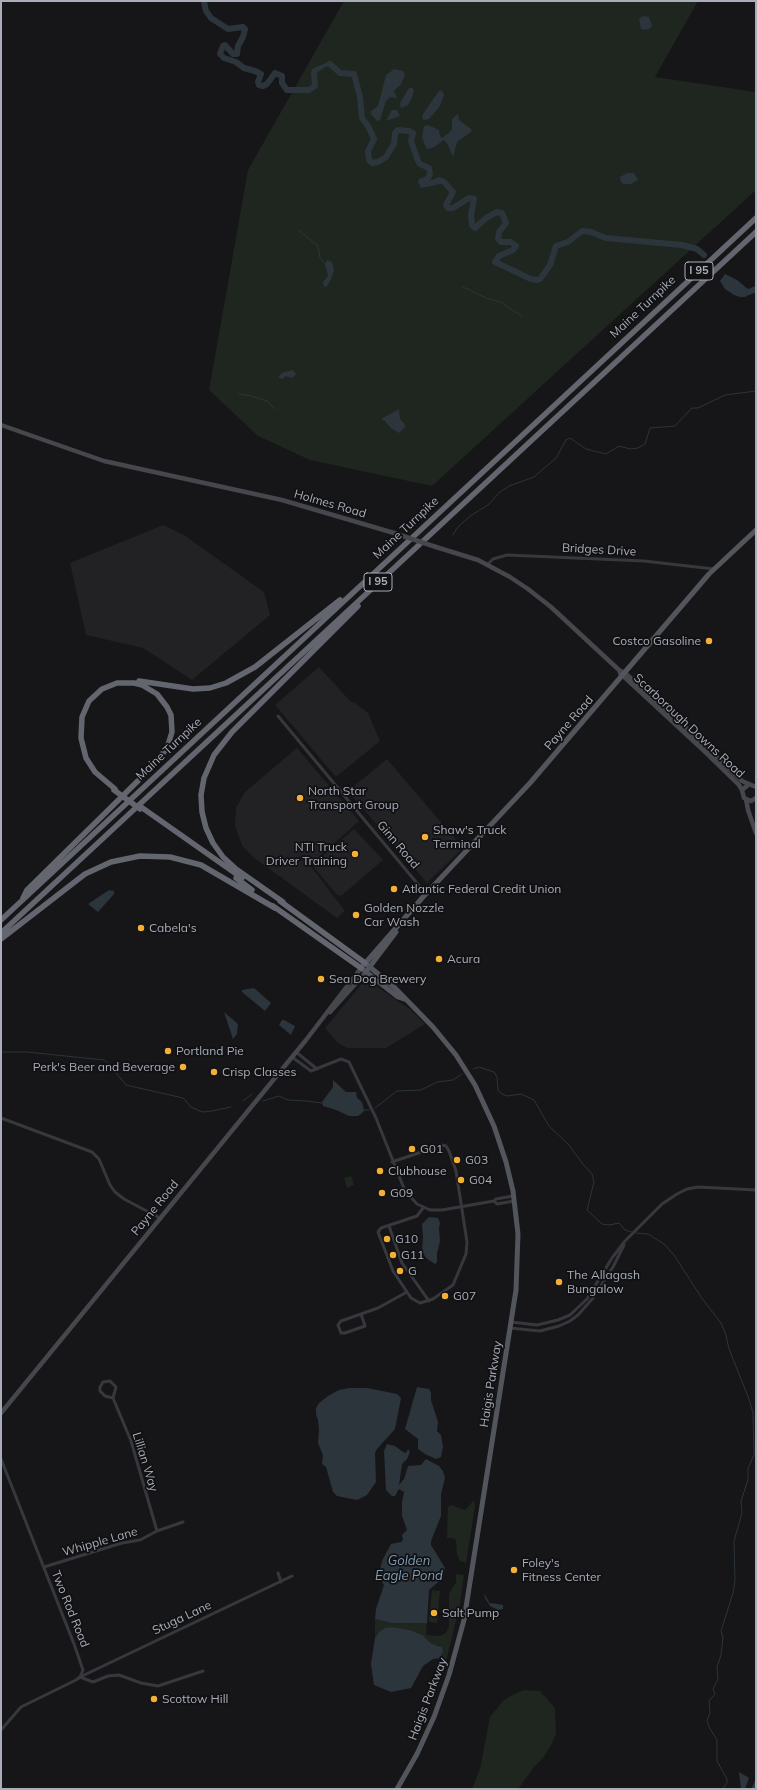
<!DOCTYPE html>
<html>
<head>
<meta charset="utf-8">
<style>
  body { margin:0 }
  #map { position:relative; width:757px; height:1790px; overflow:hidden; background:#161618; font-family:Mulish,sans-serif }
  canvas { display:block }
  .frame { position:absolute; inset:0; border:2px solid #a8adb8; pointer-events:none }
</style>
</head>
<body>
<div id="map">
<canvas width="757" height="1790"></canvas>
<div class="frame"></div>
</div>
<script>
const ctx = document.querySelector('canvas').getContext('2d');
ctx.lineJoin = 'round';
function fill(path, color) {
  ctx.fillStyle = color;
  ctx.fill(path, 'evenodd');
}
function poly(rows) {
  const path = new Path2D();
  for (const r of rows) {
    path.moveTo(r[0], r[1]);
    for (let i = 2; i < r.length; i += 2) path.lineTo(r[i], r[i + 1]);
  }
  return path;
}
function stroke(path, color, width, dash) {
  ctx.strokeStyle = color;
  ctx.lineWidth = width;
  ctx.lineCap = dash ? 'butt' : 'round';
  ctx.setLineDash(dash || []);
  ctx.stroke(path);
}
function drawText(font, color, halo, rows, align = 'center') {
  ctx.font = font + ' Mulish,sans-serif';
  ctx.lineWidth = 3.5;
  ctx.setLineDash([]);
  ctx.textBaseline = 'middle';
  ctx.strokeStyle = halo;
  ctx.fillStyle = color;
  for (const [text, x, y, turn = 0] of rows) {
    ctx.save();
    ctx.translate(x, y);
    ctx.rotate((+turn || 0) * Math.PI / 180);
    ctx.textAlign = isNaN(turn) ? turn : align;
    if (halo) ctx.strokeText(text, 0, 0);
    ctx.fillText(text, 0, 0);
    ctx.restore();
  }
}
const built = poly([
  [163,525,184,535,264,592,270,615,192,680,143,648,86,635,70,563],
  [319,667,352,703,354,702,368,713,380,741,336,777,275,705],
  [297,748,359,821,310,865,345,911,337,918,253,857,242,845,235,826,236,808,245,792],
  [387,759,463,848,427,883,348,791],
  [354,829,383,860,341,896,336,894,312,865],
  [366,979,411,1010,425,1024,386,1048,347,1048,337,1042,325,1028]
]);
const green = poly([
  [344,1,698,1,655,77,756,92,756,190,432,486,310,460,258,436,209,390,248,170],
  [351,1176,354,1185,347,1188,344,1178],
  [474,1500,475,1506,466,1563,460,1561,457,1555,456,1540,452,1538,447,1538,448,1507,451,1505,465,1510],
  [456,1574,464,1575,460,1604,444,1670,435,1694,433,1694,431,1692,437,1667,440,1663,443,1652,439,1645,432,1645,428,1640,410,1630,393,1627,379,1632,375,1638,375,1619,391,1623,427,1623,426,1633,427,1635,439,1636,446,1633,449,1626,449,1594,456,1582],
  [432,1590,440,1591,437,1623,429,1622],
  [524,1690,540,1691,555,1708,556,1734,550,1747,543,1758,534,1767,518,1789,472,1789,480,1769,490,1717,503,1701,512,1695]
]);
const water = poly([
  [643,16,649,17,652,26,649,29,644,30,641,29,639,19],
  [328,62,332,63,335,68,330,66,325,67,316,73,317,77,314,79,311,73,312,69],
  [394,69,403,71,405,75,401,84,394,91,397,98,390,97,386,101,380,120,377,121,371,114,371,111,378,106,386,75],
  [409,88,412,88,414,90,412,98,408,105,401,108,400,103],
  [439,91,442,91,444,95,440,106,429,119,424,120,422,118,423,114],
  [392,110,397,110,400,116,386,121],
  [458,114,459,120,471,129,472,131,457,142,453,157,448,145,444,140,434,147,429,149,426,148,422,138,424,126,428,125,439,130,440,136,442,138,449,133,452,129,452,119],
  [627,173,634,173,638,180,631,184,624,184,621,182,620,177],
  [429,175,428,181,438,178,445,183,421,188,418,182,419,179],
  [327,260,332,262,334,270,331,279,327,286,324,287,323,282,328,276,325,264],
  [725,274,737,280,749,290,750,294,745,297,740,297,734,295,725,289,720,281],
  [293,370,296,374,292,378,286,376,282,379,278,377,282,373],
  [399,409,400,419,406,426,399,433,391,428,385,421,381,419],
  [109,890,114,891,114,894,98,912,88,904],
  [254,988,271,1003,265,1011,242,992,242,990],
  [224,1012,238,1024,237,1034,233,1039],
  [282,1020,284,1020,295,1026,291,1035,279,1025],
  [333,1080,346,1092,356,1092,357,1098,361,1101,363,1105,364,1111,362,1113,358,1116,349,1116,336,1110,323,1106,322,1102,333,1087],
  [429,1217,438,1218,440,1223,439,1228,440,1241,437,1253,437,1262,435,1264,426,1258,422,1251,423,1237,422,1224],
  [417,1387,429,1389,431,1393,431,1400,438,1422,437,1431,441,1435,443,1447,441,1457,436,1459,425,1454,418,1449,418,1439,405,1429],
  [349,1388,367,1388,397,1394,401,1398,395,1429,377,1449,375,1453,376,1482,367,1495,357,1500,337,1496,333,1492,326,1467,322,1464,323,1455,318,1443,319,1430,318,1420,316,1414,316,1408,319,1403,328,1396,339,1390],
  [387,1444,395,1446,403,1452,406,1453,408,1449,410,1452,407,1459,402,1464,399,1485,404,1479,408,1466,421,1465,426,1459,439,1466,443,1471,445,1478,441,1494,441,1516,431,1541,431,1545,445,1568,443,1578,429,1590,427,1623,391,1623,375,1619,376,1609,384,1585,381,1580,380,1570,382,1561,391,1544,401,1542,403,1540,402,1535,407,1530,402,1516,402,1502,404,1492,399,1489,395,1496,392,1496,386,1490,384,1451],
  [484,1593,490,1604,491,1603,503,1605,503,1609,498,1610,490,1606,485,1598],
  [393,1627,410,1630,422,1635,432,1644,442,1647,443,1652,440,1658,433,1659,423,1666,411,1688,391,1692,374,1685,371,1664,375,1638,379,1632,385,1628],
  [739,1772,749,1778,745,1789,741,1789]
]);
const stream = poly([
  [298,230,318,246,320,258,325,264],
  [463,288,463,287,486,298,500,302,522,316],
  [239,393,243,395,248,395,267,401,275,409],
  [453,535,457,528,470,516,488,505,500,492,509,486,534,477,556,458,566,440,570,438,586,449,606,454,619,446,630,449,638,448,645,444,650,428,675,426,692,408,698,408,725,395,756,391],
  [1,1052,27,1052,104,1060,108,1063,126,1085,183,1098,191,1107,202,1112,212,1111,231,1107],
  [473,1069,479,1067,494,1072,497,1077,498,1090,502,1094,507,1096,521,1094,534,1100,549,1126,569,1145,582,1163,592,1174,594,1182,587,1210,602,1224,609,1225,619,1223,625,1230,632,1232],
  [243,1101,252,1094],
  [263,1101,279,1096,288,1100,306,1101,322,1103],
  [375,1108,397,1091,421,1090,437,1082,453,1080,462,1074],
  [364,1110,369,1110],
  [636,1233,648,1234,664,1244,674,1255,701,1297,721,1323,726,1335,729,1349,749,1399,753,1413,754,1455,748,1468,748,1480,741,1501,742,1513,734,1541,735,1580,733,1593,721,1631,723,1637,721,1655,717,1667,718,1679,713,1689,715,1694,709,1701,710,1713,707,1720,709,1727,717,1740,717,1761,727,1779,727,1783,722,1789]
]);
const river = poly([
  [204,1,206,11,211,18,228,29,243,27,245,29,243,37,238,46,237,54,233,54,225,45,223,46,220,54,224,58,236,62,244,68,255,71,261,74,258,82,259,85,263,86,267,84,275,73,282,76,282,83,287,90,309,90,315,86,314,73],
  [330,64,340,73,354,74,360,97,362,118,368,126,374,139,368,151,369,160,372,163,378,162,386,157,394,144,395,133,398,130,409,131,413,133,411,141,418,161,420,164,429,168,430,174,426,182],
  [439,180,444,182,453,192,446,205,448,208,453,208,469,198,474,199,471,215,472,225,475,228,486,218,497,212,502,213,506,223,499,232,498,239,501,242,511,242,516,246,513,250,499,256,495,262,531,279,537,280,540,279,550,265,556,246,568,242,582,231,591,232,606,238,682,245,697,249,704,255],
  [743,291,749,292,756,289]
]);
const street = poly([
  [487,565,493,559,507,555,644,561,714,569],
  [278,716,426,894],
  [296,1052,317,1069],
  [292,1057,311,1071,341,1059,349,1062,376,1118,405,1191,417,1204,430,1210,442,1210,494,1201,496,1199,513,1196],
  [1,1118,92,1152,99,1159,110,1185,115,1192,124,1199,160,1218],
  [392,1162,442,1145,446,1146,449,1151,456,1171,467,1242,466,1254,453,1285,433,1299,420,1303,411,1298,393,1271,378,1232,381,1228,417,1216,423,1208],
  [494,1201,497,1204,514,1201],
  [389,1226,402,1263,429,1301],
  [361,1314,365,1326,345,1333,341,1333,338,1325,340,1322,341,1321,361,1314,378,1308,407,1292],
  [511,1322,537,1325,558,1320,570,1315,587,1299,612,1258,625,1241,662,1204,677,1194,687,1189,698,1187,756,1190],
  [510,1328,540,1331,559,1326,570,1321,578,1315,593,1298,613,1267,624,1245],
  [110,1381,116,1387,113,1398,105,1396,100,1391,100,1387,103,1382,110,1381],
  [113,1398,131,1441,157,1531],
  [1,1459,74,1644,83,1670,80,1677,76,1680,21,1707,1,1730],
  [44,1567,122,1543,140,1540,157,1531,183,1522],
  [278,1573,281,1582],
  [80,1677,292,1576],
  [80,1677,93,1682,108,1676,119,1675,141,1683,158,1686,203,1671],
  [753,1789,756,1782]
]);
const secondary = poly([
  [1,425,104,461,282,500,394,533],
  [436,547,478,560,510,577,528,589,551,607,619,670,625,673,684,726,742,781,756,787],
  [620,673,701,748,739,785,742,790],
  [748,785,742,790,744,798,751,801,756,798],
  [746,799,748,810,756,833],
  [330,1012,366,972],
  [1,1413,306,1040,361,968]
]);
const primary = poly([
  [365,963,395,988,433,1027,456,1055,475,1085,494,1126,506,1162,513,1191,518,1234,516,1290,464,1620,449,1675,434,1717,417,1754,397,1789],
  [368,969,396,932],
  [404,999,398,997,361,968,423,897,530,783,709,574,756,530]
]);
const highway = poly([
  [139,681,193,689,210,688,226,683,255,667,340,600],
  [141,807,242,878],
  [236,878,252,890],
  [23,898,27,890,151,768,167,748,172,732,171,715,167,707,157,694,142,685,134,683,117,683,102,689,89,701,82,717,81,738,86,758,95,772,115,789],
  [280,901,365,963],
  [283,902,236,869,223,857,213,843,206,828,202,812,201,795,204,778,214,755,232,732,358,606],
  [273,906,361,968],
  [1,920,756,218],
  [1,933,756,232],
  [1,939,85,874,111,862,140,856,170,857,201,865,275,908]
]);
const secondaryBridge = poly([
  [394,533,436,547]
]);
const highwayBridge = poly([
  [114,790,140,809]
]);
const markers = [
  [709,641,4,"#f2b134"],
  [300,798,4,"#f2b134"],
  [425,837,4,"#f2b134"],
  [355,854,4,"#f2b134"],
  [394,889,4,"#f2b134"],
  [356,915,4,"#f2b134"],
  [141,928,4,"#f2b134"],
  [439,959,4,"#f2b134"],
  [321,979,4,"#f2b134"],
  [168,1051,4,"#f2b134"],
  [183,1067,4,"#f2b134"],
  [214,1072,4,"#f2b134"],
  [412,1149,4,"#f2b134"],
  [457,1160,4,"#f2b134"],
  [380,1171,4,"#f2b134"],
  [461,1180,4,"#f2b134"],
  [382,1193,4,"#f2b134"],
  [387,1239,4,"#f2b134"],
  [393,1255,4,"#f2b134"],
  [400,1271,4,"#f2b134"],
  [559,1282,4,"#f2b134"],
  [445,1296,4,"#f2b134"],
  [514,1570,4,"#f2b134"],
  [434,1613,4,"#f2b134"],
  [154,1699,4,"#f2b134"]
];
const shields = [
  [699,271,28],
  [378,582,28]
];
const shieldNames = [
  ["I 95",699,271],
  ["I 95",378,582]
];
const streetNames = [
  ["Maine Turnpike",643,307,-43],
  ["Holmes Road",330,504,16],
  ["Maine Turnpike",406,528,-43],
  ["Bridges Drive",599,550,3],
  ["Payne Road",569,723,-49],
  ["Scarborough Downs Road",689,726,43],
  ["Maine Turnpike",169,749,-43],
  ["Ginn Road",398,845,50],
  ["Payne Road",155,1208,-51],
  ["Haigis Parkway",491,1384,-81],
  ["Lillian Way",145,1462,73],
  ["Whipple Lane",100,1542,-16],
  ["Two Rod Road",70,1609,68],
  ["Stuga Lane",182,1618,-25],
  ["Haigis Parkway",428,1699,-69]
];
const poiNames = [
  ["Costco Gasoline",701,641,"right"],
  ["North Star",308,791],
  ["Transport Group",308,805],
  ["Shaw's Truck",433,830],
  ["Terminal",433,844],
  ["NTI Truck",347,847,"right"],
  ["Driver Training",347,861,"right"],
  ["Atlantic Federal Credit Union",402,889],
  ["Golden Nozzle",364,908],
  ["Car Wash",364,922],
  ["Cabela's",149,928],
  ["Acura",447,959],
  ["Sea Dog Brewery",329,979],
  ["Portland Pie",176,1051],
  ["Perk's Beer and Beverage",175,1067,"right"],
  ["Crisp Classes",222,1072],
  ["G01",420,1149],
  ["G03",465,1160],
  ["Clubhouse",388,1171],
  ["G04",469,1180],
  ["G09",390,1193],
  ["G10",395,1239],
  ["G11",401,1255],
  ["G",408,1271],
  ["The Allagash",567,1275],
  ["Bungalow",567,1289],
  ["G07",453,1296],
  ["Foley's",522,1563],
  ["Fitness Center",522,1577],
  ["Salt Pump",442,1613],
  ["Scottow Hill",162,1699]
];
const waterNames = [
  ["Golden",409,1561],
  ["Eagle Pond",409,1576]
];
fill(built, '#222225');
fill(green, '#1e261f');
fill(water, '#2c353c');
stroke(stream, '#2c353c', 1);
stroke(river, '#2c353c', 6);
stroke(street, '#37383d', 3);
stroke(secondary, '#45474d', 4.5);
stroke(primary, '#53555c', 5);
stroke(highway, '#63666e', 5.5);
stroke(secondaryBridge, '#45474d', 4.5);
stroke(highwayBridge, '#63666e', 5.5);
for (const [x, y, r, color] of markers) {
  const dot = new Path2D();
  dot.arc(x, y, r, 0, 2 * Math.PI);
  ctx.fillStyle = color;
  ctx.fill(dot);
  stroke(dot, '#111113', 1.5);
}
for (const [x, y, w] of shields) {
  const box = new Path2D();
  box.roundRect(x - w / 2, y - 9, w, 18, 3);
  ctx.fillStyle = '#111113';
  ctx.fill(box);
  stroke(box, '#a8adb8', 1);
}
drawText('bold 11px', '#a8adb8', null, shieldNames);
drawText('12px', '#a8adb8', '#111113', streetNames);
drawText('12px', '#a8adb8', '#111113', poiNames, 'left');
drawText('italic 13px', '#7f9bb3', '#111113', waterNames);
</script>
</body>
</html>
